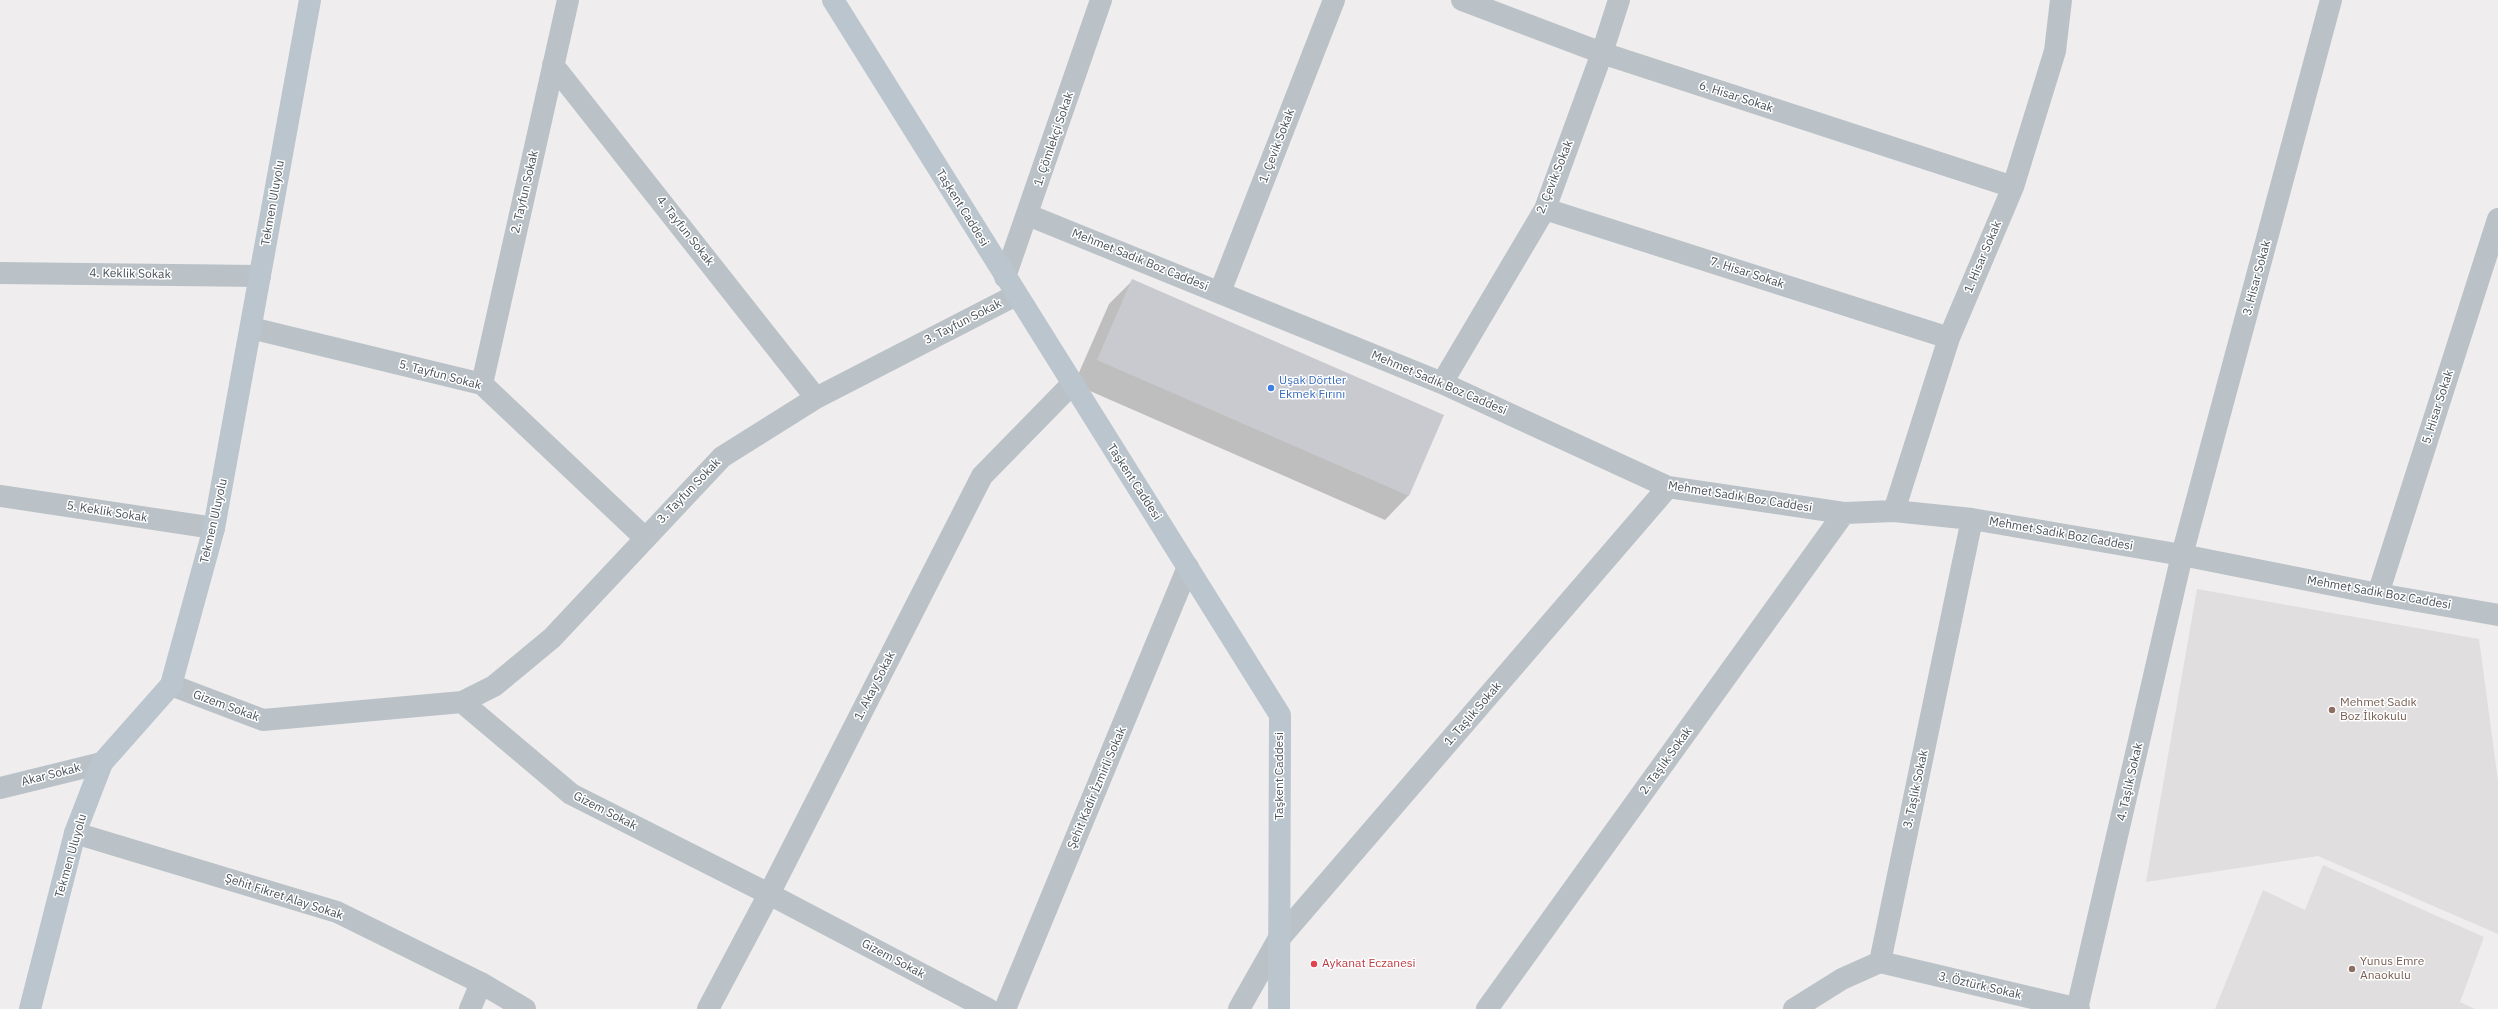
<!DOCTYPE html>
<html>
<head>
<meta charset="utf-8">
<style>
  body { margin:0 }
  canvas { display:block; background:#efeded }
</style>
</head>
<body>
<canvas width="2498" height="1009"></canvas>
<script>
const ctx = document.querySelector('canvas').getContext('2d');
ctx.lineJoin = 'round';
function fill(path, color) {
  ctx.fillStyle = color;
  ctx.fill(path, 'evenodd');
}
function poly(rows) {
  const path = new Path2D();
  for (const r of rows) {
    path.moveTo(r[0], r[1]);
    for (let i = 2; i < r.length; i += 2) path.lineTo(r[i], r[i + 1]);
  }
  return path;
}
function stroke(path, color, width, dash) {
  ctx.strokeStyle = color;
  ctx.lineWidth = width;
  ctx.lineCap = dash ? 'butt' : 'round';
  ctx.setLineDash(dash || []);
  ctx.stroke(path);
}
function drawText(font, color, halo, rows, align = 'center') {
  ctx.font = font + ' "IBM Plex Sans",sans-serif';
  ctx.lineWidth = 3;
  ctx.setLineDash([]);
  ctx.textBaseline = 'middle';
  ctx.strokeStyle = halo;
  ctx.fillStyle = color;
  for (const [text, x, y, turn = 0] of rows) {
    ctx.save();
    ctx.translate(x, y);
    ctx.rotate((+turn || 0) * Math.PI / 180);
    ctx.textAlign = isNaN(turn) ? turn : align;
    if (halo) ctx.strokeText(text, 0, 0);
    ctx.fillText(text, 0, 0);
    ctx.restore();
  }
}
const education = poly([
  [2197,589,2479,639,2498,781,2498,934,2318,856,2146,882],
  [2323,865,2484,937,2460,1002,2475,1009,2215,1009,2263,890,2305,910]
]);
const shadow = poly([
  [1133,280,1443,416,1408,496,1385,520,1074,384,1109,304]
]);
const building = poly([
  [1132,279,1444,415,1409,496,1097,360]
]);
const street = poly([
  [1462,0,1602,53,2013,187],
  [553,65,816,398],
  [1545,209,1949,338],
  [1028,215,1442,383,1668,487,1844,513,1894,511,1972,519,2182,555,2378,594,2498,615],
  [0,273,260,276],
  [1005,277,1101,0],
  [1220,292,1334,0],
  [251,328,482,384,645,538],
  [1442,383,1545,209,1602,53,1619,0],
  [482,384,568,0],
  [0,496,214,528],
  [1894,511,1949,338,2013,187,2055,51,2061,0],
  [2378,594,2498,219],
  [171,685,263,720,462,702,571,794,769,894,988,1009],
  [462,702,494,686,552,638,722,457,816,398,1016,295],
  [0,788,102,763],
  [75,833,337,912,481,983,525,1009],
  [1880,962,2079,1009],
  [470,1009,481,983],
  [708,1009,769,894,982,476,1072,384],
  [1005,1009,1188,567],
  [1239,1009,1278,940,1668,487],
  [1487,1009,1844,513],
  [1794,1009,1842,979,1880,962,1972,519],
  [2077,1009,2182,555,2331,0]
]);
const secondary = poly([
  [833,0,1280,715,1279,1009],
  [30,1009,75,833,102,763,171,685,214,528,310,0]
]);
const markers = [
  [1271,388,4,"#3f7fe0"],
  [2332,710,4,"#8d6e63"],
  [1314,964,4,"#e0444e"],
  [2352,969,4,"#8d6e63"]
];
const streetNames = [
  ["6. Hisar Sokak",1736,97,18],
  ["1. Çömlekçi Sokak",1054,139,-71],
  ["1. Çevik Sokak",1277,146,-69],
  ["2. Çevik Sokak",1555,177,-68],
  ["2. Tayfun Sokak",525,192,-77],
  ["Tekmen Uluyolu",273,203,-80],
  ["Taşkent Caddesi",962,208,58],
  ["4. Tayfun Sokak",685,231,52],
  ["1. Hisar Sokak",1983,257,-67],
  ["Mehmet Sadık Boz Caddesi",1140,260,22],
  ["7. Hisar Sokak",1747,273,18],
  ["4. Keklik Sokak",130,274,1],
  ["3. Hisar Sokak",2257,278,-75],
  ["3. Tayfun Sokak",963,322,-27],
  ["5. Tayfun Sokak",440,375,15],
  ["Mehmet Sadık Boz Caddesi",1439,383,23],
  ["5. Hisar Sokak",2438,407,-72],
  ["Taşkent Caddesi",1134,482,57],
  ["3. Tayfun Sokak",689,491,-46],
  ["Mehmet Sadık Boz Caddesi",1740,497,9],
  ["5. Keklik Sokak",107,512,9],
  ["Tekmen Uluyolu",214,521,-77],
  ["Mehmet Sadık Boz Caddesi",2061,534,10],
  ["Mehmet Sadık Boz Caddesi",2379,593,10],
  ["1. Akay Sokak",875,686,-63],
  ["Gizem Sokak",226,706,20],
  ["1. Taşlık Sokak",1473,714,-49],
  ["2. Taşlık Sokak",1666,761,-54],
  ["Akar Sokak",51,775,-14],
  ["Taşkent Caddesi",1280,776,-90],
  ["4. Taşlık Sokak",2130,782,-77],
  ["Şehit Kadir İzmirli Sokak",1097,788,-67],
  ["3. Taşlık Sokak",1916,789,-78],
  ["Gizem Sokak",605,811,27],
  ["Tekmen Uluyolu",71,856,-74],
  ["Şehit Fikret Alay Sokak",284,897,18],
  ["Gizem Sokak",893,959,28],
  ["3. Öztürk Sokak",1980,986,13]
];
const shopNames = [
  ["Uşak Dörtler",1279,381],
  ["Ekmek Fırını",1279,395]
];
const educationNames = [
  ["Mehmet Sadık",2340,703],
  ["Boz İlkokulu",2340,717],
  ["Yunus Emre",2360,962],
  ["Anaokulu",2360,976]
];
const healthNames = [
  ["Aykanat Eczanesi",1322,964]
];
fill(education, '#e0dede');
fill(shadow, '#0003');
fill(building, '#c8cacf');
stroke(street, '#bac2c8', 22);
stroke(secondary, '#bbc5cd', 22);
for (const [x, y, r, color] of markers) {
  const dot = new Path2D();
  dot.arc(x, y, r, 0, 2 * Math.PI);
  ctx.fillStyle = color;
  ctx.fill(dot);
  stroke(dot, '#fff', 1.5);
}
drawText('12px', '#485158', '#fff', streetNames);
drawText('12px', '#366cbe', '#fff', shopNames, 'left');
drawText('12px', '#785e54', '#fff', educationNames, 'left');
drawText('12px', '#be3a42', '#fff', healthNames, 'left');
</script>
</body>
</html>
